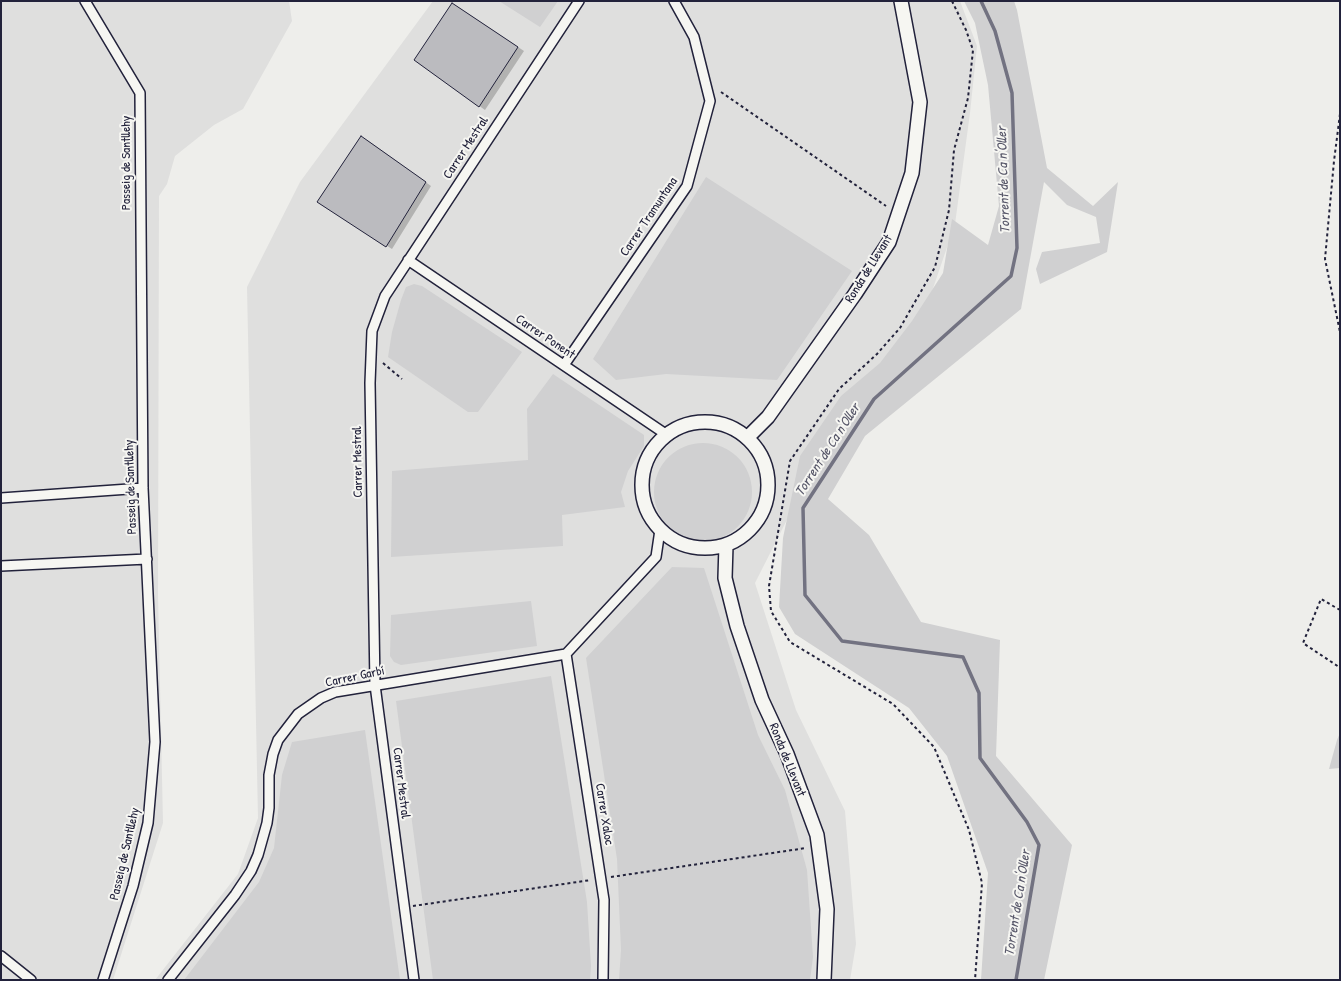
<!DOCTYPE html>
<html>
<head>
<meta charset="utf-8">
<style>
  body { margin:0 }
  #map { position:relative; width:1341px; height:981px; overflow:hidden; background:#eeeeeb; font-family:"Patrick Hand",sans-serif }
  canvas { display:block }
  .frame { position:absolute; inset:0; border:2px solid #22223b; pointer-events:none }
</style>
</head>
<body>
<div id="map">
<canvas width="1341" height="981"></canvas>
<div class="frame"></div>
</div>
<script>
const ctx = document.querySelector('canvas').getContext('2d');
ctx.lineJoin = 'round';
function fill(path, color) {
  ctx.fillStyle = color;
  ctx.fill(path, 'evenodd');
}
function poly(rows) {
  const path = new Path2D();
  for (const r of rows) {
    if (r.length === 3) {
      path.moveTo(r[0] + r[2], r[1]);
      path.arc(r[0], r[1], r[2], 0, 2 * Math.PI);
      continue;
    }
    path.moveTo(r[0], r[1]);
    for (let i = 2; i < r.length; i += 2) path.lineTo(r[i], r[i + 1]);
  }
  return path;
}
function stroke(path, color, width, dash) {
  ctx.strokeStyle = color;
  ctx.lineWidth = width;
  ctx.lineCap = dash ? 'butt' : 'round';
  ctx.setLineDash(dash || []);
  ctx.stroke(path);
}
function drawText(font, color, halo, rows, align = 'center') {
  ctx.font = font + ' "Patrick Hand",sans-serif';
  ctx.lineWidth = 4;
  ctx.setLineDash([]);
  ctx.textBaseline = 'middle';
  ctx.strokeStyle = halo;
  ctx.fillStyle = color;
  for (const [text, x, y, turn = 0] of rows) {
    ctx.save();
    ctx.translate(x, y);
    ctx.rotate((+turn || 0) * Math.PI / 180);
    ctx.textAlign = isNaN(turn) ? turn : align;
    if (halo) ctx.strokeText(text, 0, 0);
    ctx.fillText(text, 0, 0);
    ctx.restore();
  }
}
const built = poly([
  [1,1,289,1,292,21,243,109,214,125,175,156,167,184,159,196,158,595,163,823,113,980,1,980],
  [433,1,960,1,977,46,970,113,955,224,929,300,797,500,755,583,796,710,845,811,856,944,850,980,155,980,238,874,258,818,247,287,300,182]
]);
const green = poly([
  [499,1,558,1,540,27],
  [964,1,1014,1,1017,10,1047,168,1093,206,1118,182,1107,252,1040,284,1036,269,1042,252,1100,243,1096,217,1067,205,1044,182,1021,309,865,436,828,499,869,535,921,622,1000,640,996,756,1072,845,1044,980,981,980,988,873,947,756,909,708,795,634,779,607,783,538,800,456,841,396,880,363,912,321,943,273,952,219,988,245,999,206,988,85,975,23],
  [706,177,852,271,777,380,666,374,616,380,593,359],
  [414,284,422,286,522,352,478,412,468,412,388,357,392,332,401,300,406,287],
  [553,374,644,435,644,446,628,471,621,492,625,507,562,515,563,546,391,557,392,471,528,460,527,409],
  [703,492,49],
  [672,567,704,568,758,735,785,790,807,870,813,957,810,980,619,980,621,950,617,859,586,658],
  [531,601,537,646,401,665,394,662,390,656,391,615],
  [551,676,587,902,591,966,590,980,433,980,396,701],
  [365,730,400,980,184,980,259,882,274,848,282,775,292,742],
  [1340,733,1340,768,1329,769,1337,740]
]);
const shadow = poly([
  [458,7,524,51,485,110,415,60],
  [367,140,431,186,392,249,318,202]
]);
const stream = poly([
  [981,1,995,31,1012,93,1017,248,1011,276,874,399,803,508,805,595,842,641,963,657,979,693,980,758,1027,822,1039,845,1016,980]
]);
const building = poly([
  [452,3,518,47,479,107,414,60,452,3],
  [361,136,426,182,386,247,317,202,361,136]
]);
const path = poly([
  [952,1,966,30,973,50,968,98,954,150,949,210,935,267,900,328,877,354,839,389,790,461,769,586,771,611,790,642,893,704,934,747,969,830,982,883,975,980],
  [721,92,886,206],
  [1340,114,1334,161,1325,259,1340,332],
  [383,363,402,379],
  [1340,610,1321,599,1303,643,1339,667,1340,666],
  [611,877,806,848],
  [413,906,591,880]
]);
const street = poly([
  [85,1,140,93,143,488,155,742,148,823,133,886,103,980],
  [408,260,667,435],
  [564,365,687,186,710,101,694,37,674,1],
  [1,498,143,488],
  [1,566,147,559],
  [566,654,604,900,603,980],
  [1,956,31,980],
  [168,980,235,895,251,871,258,855,267,823,269,808,269,775,273,754,278,740,298,714,321,698,335,692,566,654,656,557,660,530],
  [414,980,375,685,370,383,372,331,385,296,579,1]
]);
const secondary = poly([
  [705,485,63],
  [747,438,768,417,855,294,889,242,912,173,920,102,901,1],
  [726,545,725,578,737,626,762,700,787,754,817,835,827,909,824,980]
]);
const streetNames = [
  ["Carrer Mestral",466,148,-57],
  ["Passeig de Santllehy",127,163,-90],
  ["Carrer Tramuntana",649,217,-56],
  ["Ronda de Llevant",869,269,-58],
  ["Carrer Ponent",545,337,34],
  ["Carrer Mestral",358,462,-91],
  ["Passeig de Santllehy",131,487,-92],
  ["Carrer Garbí",355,677,-12],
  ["Ronda de Llevant",787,760,68],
  ["Carrer Mestral",401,783,83],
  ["Carrer Xaloc",604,814,81],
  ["Passeig de Santllehy",125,854,-77]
];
const waterNames = [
  ["Torrent de Ca n'Oller",1004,180,-92],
  ["Torrent de Ca n'Oller",828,450,-57],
  ["Torrent de Ca n'Oller",1018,903,-81]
];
fill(built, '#dfdfde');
fill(green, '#d0d0d1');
fill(shadow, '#0003');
stroke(stream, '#727281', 3.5);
fill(building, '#bbbbbf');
stroke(building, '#22223b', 1);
stroke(street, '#22223b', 12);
stroke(secondary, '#22223b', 16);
stroke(path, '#22223b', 2, [3, 3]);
stroke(street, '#f6f6f2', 9);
stroke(secondary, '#f6f6f2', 13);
drawText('13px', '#22223b', '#f6f6f2', streetNames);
drawText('italic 14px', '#575769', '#f6f6f2', waterNames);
</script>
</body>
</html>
